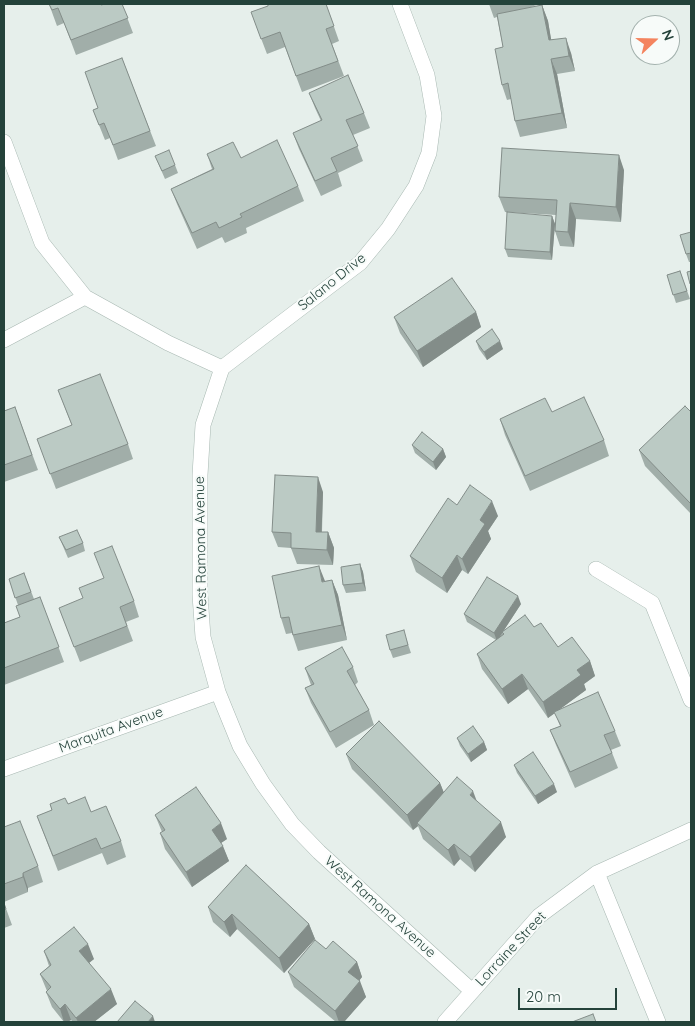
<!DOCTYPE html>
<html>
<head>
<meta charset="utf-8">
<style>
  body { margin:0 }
  #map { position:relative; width:695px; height:1026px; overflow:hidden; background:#e6efeb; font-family:Quicksand,sans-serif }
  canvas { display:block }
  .frame { position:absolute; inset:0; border:5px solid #24423a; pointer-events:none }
  .north { position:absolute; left:630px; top:15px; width:50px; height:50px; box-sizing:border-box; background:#f7fbf9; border:1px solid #a3b1ad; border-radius:50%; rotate:69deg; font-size:14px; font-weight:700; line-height:20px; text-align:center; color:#24423a }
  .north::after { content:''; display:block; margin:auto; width:18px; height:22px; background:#f4845f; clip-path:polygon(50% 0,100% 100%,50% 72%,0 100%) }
  .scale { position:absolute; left:518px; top:988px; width:99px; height:22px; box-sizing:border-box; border:2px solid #24423a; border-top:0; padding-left:6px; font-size:15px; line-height:18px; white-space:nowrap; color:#24423a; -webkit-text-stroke:4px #f7fbf9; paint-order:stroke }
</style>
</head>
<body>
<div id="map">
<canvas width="695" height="1026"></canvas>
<div class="frame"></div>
<div class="north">N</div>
<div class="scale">20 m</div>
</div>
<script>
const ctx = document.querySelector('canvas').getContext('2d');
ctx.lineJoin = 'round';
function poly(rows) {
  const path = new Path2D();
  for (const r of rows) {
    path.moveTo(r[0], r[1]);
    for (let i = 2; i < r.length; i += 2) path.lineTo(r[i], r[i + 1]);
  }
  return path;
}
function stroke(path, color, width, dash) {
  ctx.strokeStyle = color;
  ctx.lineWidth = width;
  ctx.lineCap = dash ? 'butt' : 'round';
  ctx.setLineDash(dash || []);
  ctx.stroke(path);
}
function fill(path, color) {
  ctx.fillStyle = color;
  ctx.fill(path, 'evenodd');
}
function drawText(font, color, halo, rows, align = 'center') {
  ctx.font = font + ' Quicksand,sans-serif';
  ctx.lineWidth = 4;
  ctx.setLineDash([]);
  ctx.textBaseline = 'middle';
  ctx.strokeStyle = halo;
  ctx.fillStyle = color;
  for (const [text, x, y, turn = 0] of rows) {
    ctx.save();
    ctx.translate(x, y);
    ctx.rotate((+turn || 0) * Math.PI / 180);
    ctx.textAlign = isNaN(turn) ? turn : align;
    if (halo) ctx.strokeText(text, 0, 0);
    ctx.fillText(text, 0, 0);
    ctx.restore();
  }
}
const minor = poly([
  [4,142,42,243,85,297,168,343,222,368],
  [4,340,85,297],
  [222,368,203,425,200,475,200,595,203,637,218,692,240,746,263,784,292,824,319,852,472,991],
  [222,368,360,263,388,229,416,186,429,153,434,116,427,75,400,4],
  [596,569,652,603,691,700],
  [4,769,218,692],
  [597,873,658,1022],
  [445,1022,539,916,597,873,691,830]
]);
const wall = poly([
  [49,4,101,5,122,4,133,33,76,55,64,23,57,26],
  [326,4,339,41,332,44,344,76,302,92,285,47,267,54,251,12],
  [489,4,539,4,531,7,542,5,548,21,551,40,571,53,575,71,557,74,567,128,520,137,515,121,511,99,507,100,502,85,503,47,497,17,494,18],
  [122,58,156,146,118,160,110,138,105,140,93,110,98,108],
  [309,93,364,113,370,128,353,135,363,161,338,173,342,186,321,196,299,149,293,133,321,121,315,108],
  [207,154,241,158,298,186,304,201,246,228,247,233,225,243,222,237,197,249,177,204,171,189,212,169],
  [155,156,175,165,178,173,165,179],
  [624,170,621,222,576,219,574,247,560,246,555,231,556,215,505,212,499,197],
  [552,216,555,224,552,260,508,257,505,249],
  [691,232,691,262,689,262,686,254],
  [680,271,690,299,676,303,667,275],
  [476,312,481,327,423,367,400,333,394,317],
  [476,341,503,349,487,360,479,349],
  [58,390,128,444,133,459,56,489,37,439,72,426],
  [15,407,38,470,4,482,4,411],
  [552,412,604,440,609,456,530,491,505,435,500,419],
  [691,412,691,514,645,466,639,450],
  [412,445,443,449,446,457,436,470,415,453],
  [323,492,322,532,328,532,334,548,333,565,297,564,291,548,278,547,272,532],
  [457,505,498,516,488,531,491,539,468,574,462,570,447,593,416,572,410,556],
  [59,537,83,543,85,551,68,558],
  [360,564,363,572,366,591,346,593,343,585],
  [24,573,34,599,40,597,64,662,4,685,4,623,20,617,18,605,9,579],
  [332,580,338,595,347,640,298,651,292,633,286,634,281,618,325,581],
  [134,601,139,617,126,622,133,641,80,662,59,608],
  [521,604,504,630,534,627,558,647,590,661,595,676,584,684,586,690,560,709,615,731,621,746,611,750,618,768,575,788,556,745,550,730,560,726,555,713,548,718,528,689,508,704,482,669,477,654,496,640,467,622,464,614],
  [406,638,411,653,393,658,390,650],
  [353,667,358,682,355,685,369,710,374,725,336,748,311,703,305,688,311,685,305,668],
  [457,738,484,742,487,750,471,762,460,746],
  [346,754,440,783,444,793,477,801,506,837,475,872,460,859,454,866,423,839,418,826,413,830,352,769],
  [514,765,557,792,538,804,517,773],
  [50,804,68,804,91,812,121,841,126,857,107,865,102,853,58,871,37,816,52,810],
  [155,815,227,839,221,843,229,861,192,887,165,849,160,833,162,832],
  [4,827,38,866,43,882,28,888,28,892,4,902],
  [4,903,12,925,4,928],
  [208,907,309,924,315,939,284,973,237,929,230,937,213,922],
  [326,949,357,962,362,977,359,981,366,997,344,1022,336,1022,294,987,288,972],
  [44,951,94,959,89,963,117,1004,94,1022,73,1022,71,1020,67,1022,64,1022,52,1007,46,992,47,991,40,974,49,966]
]);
const shadedWall = poly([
  [542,5,548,21,554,56,549,40],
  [566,38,571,53,575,71,569,56],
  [551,59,557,74,567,128,562,113],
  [619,155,624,170,621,222,616,207],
  [570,203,576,219,574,247,568,232],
  [552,216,555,224,552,260,550,252],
  [476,312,481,327,423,367,417,351],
  [500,341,503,349,487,360,484,352],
  [443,449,446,457,436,470,433,462],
  [318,477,323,492,321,547,316,532],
  [492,501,498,516,488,531,491,539,468,574,462,559,480,520],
  [328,532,334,548,333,565,327,550],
  [457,555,462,570,447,593,442,578],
  [360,564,363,572,366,591,363,583],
  [319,566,325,581,322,582],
  [332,580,338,595,347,640,342,625],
  [518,596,521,604,497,641,494,633],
  [590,661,595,676,584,684,586,690,548,718,543,702,577,670],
  [522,674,528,689,508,704,502,689],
  [484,742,487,750,471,762,468,754],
  [440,783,446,798,417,823,418,826,413,830,407,815],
  [554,784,557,792,538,804,535,796],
  [473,791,479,807,470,795],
  [501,822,506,837,475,872,470,857],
  [221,823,227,839,218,845,212,830],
  [454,844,460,859,454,866,448,850],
  [223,846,229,861,192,887,186,872],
  [23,873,28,888,28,892,23,877],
  [232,914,237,929,230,937,224,922],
  [309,924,315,939,284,973,279,958],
  [88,944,94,959,85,966,79,951],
  [357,962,362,977,354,987,348,972],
  [360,981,366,997,344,1022,339,1022,335,1011],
  [111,989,117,1004,94,1022,78,1022,76,1018],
  [65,1004,71,1020,67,1022,64,1022,60,1009],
  [153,1016,155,1022,148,1022]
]);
const building = poly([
  [49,4,100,4,101,5,105,4,122,4,128,18,71,40,58,8,52,10,49,4],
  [268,4,326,4,334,26,326,29,338,61,296,76,280,32,261,39,251,12,268,6,268,4],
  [542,5,549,40,566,38,569,56,551,59,562,113,515,121,508,83,502,85,495,49,503,47,497,14,542,5],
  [122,58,150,131,113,145,104,123,99,125,93,110,98,108,85,72,122,58],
  [348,75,364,113,346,120,358,146,331,158,337,171,315,181,293,133,322,120,309,93,348,75],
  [277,140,298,186,240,214,242,217,219,228,216,222,192,233,171,189,214,169,207,154,233,142,241,158,277,140],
  [502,148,619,155,616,207,570,203,568,232,555,231,557,200,499,197,502,148],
  [169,150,175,165,162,171,155,156,169,150],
  [507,212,552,216,550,252,505,249,507,212],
  [691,232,691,253,686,254,680,235,691,232],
  [680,271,687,291,673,295,667,275,680,271],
  [691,271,691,284,690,284,687,272,691,271],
  [452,278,476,312,417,351,394,317,452,278],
  [492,329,500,341,484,352,476,341,492,329],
  [100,374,128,444,50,474,37,439,72,425,58,390,100,374],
  [584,397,604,440,525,476,500,419,545,398,552,412,584,397],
  [685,406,691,412,691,501,690,503,639,450,685,406],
  [15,407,32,455,4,465,4,411,15,407],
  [422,432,443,449,433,462,412,445,422,432],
  [275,475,318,477,316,532,328,532,327,550,291,548,291,533,272,532,275,475],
  [470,485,492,501,480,520,485,524,462,559,457,555,442,578,410,556,448,498,457,505,470,485],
  [77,530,83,543,66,550,59,537,77,530],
  [112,546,134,601,120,607,127,626,74,647,59,608,83,598,79,588,104,578,94,553,112,546],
  [360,564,363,583,343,585,341,567,360,564],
  [319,566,322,582,332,580,342,625,293,635,289,617,281,618,272,576,319,566],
  [24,573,31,592,15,598,9,579,24,573],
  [487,577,518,596,494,633,464,614,487,577],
  [40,597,59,647,4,668,4,623,20,617,16,606,40,597],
  [525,615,534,627,541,623,558,647,572,637,590,661,577,670,581,675,543,702,522,674,502,689,477,654,504,634,502,632,525,615],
  [404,630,408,645,390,650,386,635,404,630],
  [342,647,353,667,347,671,369,710,330,732,305,688,314,684,305,668,342,647],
  [598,692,615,731,604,735,612,753,570,772,550,730,561,726,554,712,598,692],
  [379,721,440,783,407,815,346,754,379,721],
  [473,726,484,742,468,754,457,738,473,726],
  [533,752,554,784,535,796,514,765,533,752],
  [457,777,473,791,470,795,501,822,470,857,454,844,448,850,417,823,457,777],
  [196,787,221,823,212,830,223,846,186,872,160,833,165,830,155,815,196,787],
  [85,797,91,812,106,806,121,841,101,849,96,838,53,856,37,816,52,810,50,804,65,798,68,804,85,797],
  [20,821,38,866,23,873,23,877,4,884,4,827,20,821],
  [246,865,309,924,279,958,232,914,224,922,208,907,246,865],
  [4,903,6,909,4,910,4,903],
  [74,927,88,944,79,951,111,989,76,1018,65,1004,60,1009,46,992,51,987,40,974,51,965,44,951,74,927],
  [315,940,326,949,333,941,357,962,348,972,360,981,335,1011,288,972,315,940],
  [135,1001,153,1016,148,1022,117,1022,135,1001],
  [593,1014,596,1022,572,1022,593,1014]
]);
const streetNames = [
  ["Salano Drive",332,282,-39],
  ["West Ramona Avenue",201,548,-91],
  ["Marquita Avenue",111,730,-20],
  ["West Ramona Avenue",380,907,42],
  ["Lorraine Street",511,949,-47]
];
stroke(minor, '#a8b8b2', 16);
stroke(minor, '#fff', 15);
fill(wall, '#a1aea9');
fill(shadedWall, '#838d89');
fill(building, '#bbcac4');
stroke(building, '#838d89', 1);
drawText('14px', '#24423a', '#f7fbf9', streetNames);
</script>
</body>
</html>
